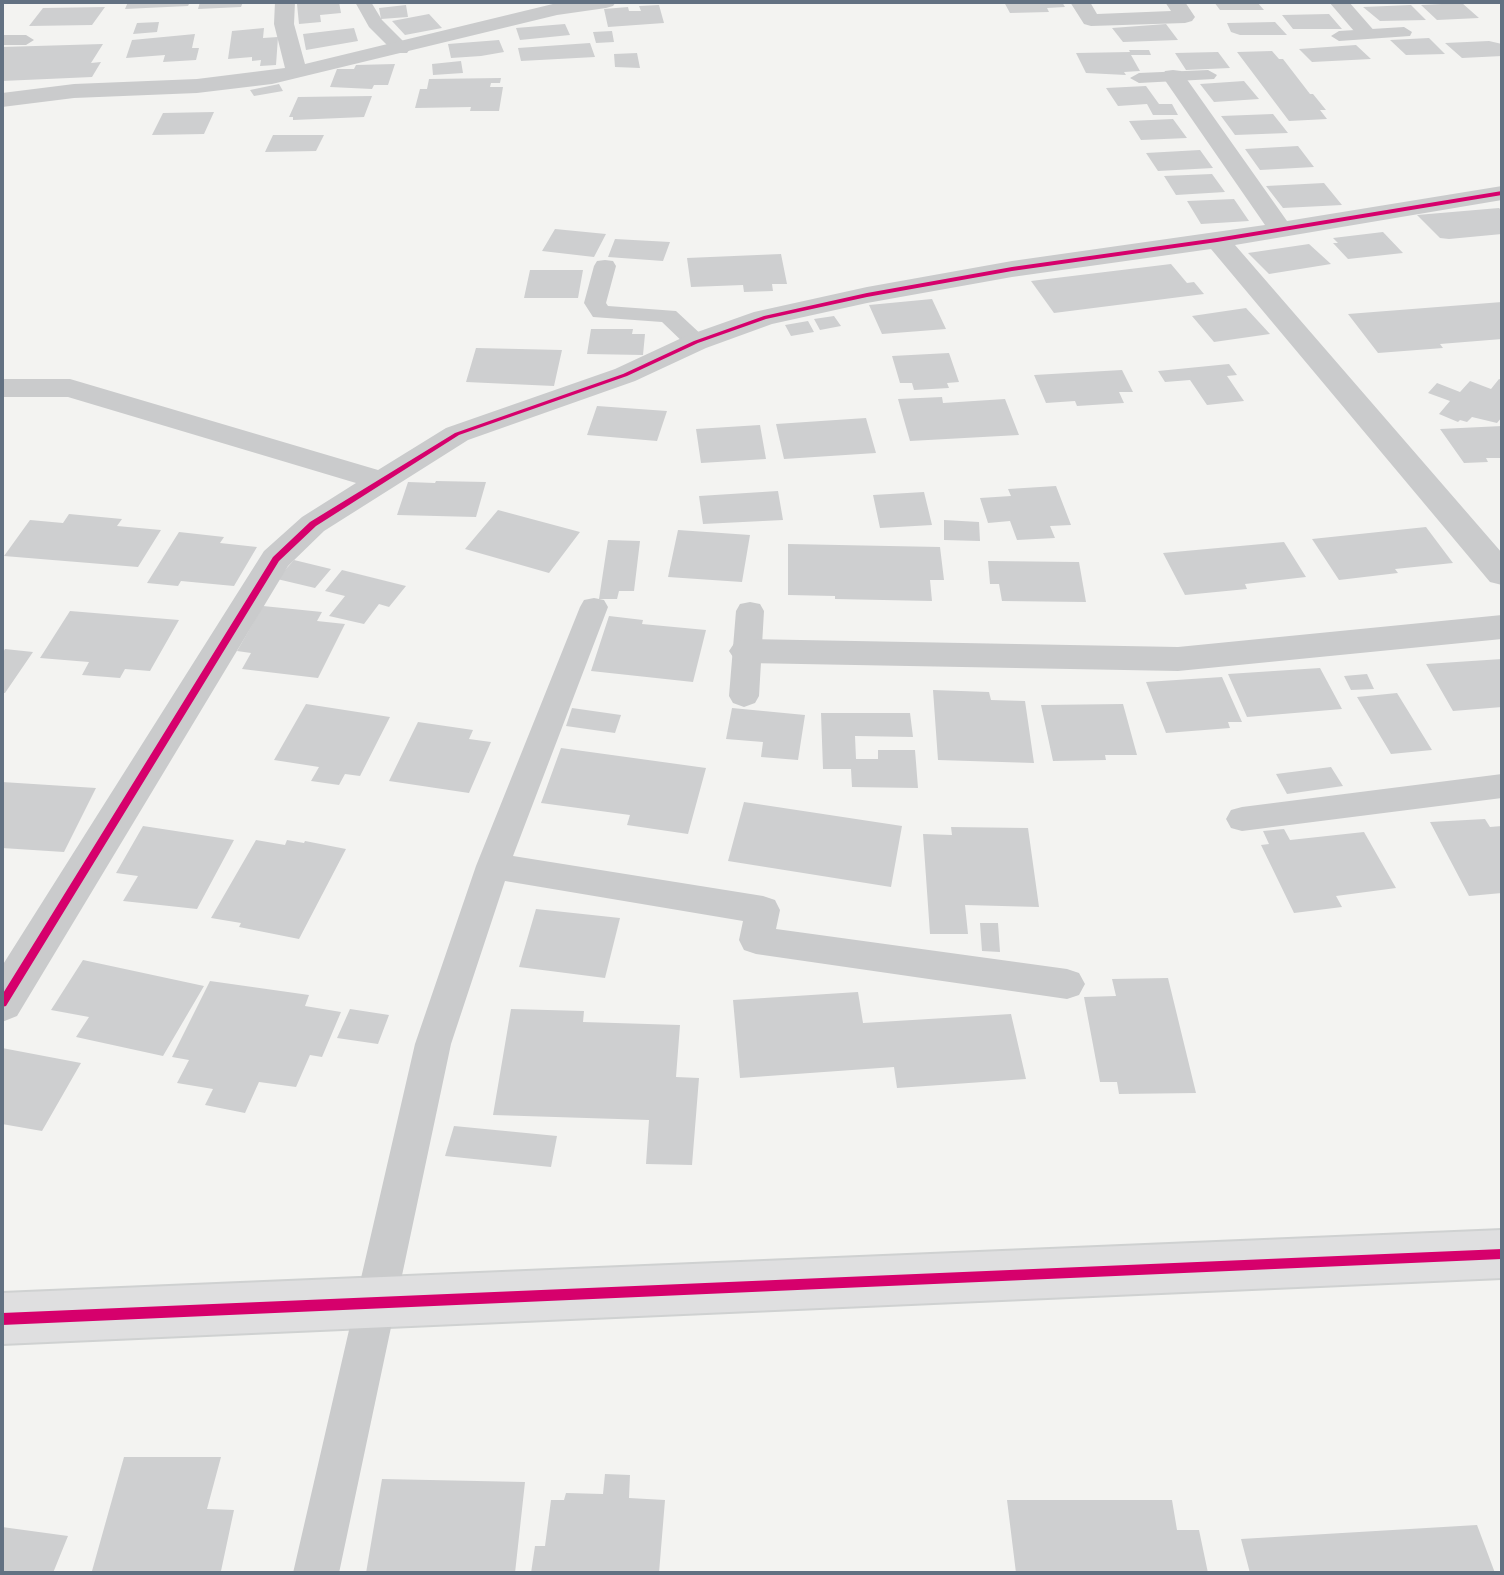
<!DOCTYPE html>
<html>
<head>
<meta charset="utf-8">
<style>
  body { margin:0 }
  #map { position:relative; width:1504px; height:1575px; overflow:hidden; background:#f3f3f1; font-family:"Fira Sans",sans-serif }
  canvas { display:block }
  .frame { position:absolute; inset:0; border:4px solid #627182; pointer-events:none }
</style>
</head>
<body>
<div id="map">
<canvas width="1504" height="1575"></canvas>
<div class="frame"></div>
</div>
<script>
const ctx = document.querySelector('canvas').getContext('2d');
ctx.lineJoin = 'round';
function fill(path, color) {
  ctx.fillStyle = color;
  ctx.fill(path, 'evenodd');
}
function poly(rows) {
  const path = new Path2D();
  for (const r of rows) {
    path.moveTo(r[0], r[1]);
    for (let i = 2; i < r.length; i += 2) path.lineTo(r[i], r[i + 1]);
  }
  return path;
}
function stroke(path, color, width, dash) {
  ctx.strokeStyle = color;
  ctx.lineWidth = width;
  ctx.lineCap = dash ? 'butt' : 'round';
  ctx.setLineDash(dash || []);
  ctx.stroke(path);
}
const building = poly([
  [128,2,190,2,188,6,125,9],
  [200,2,243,2,241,7,198,9],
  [339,2,341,13,320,15,321,22,299,24,297,4],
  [1004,2,1062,2,1065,7,1047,8,1049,12,1010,13],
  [1214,2,1257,2,1264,10,1220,10],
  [1462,3,1479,18,1437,20,1421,5],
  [406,5,408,17,381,19,379,8],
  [659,5,664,23,608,27,604,9,628,7,629,11,641,11,639,6],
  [1411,5,1426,20,1380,21,1363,7],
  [105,7,92,25,29,26,43,8],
  [429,14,442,28,405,35,392,21],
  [1329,14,1342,29,1293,29,1282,15],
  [159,22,157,32,133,34,137,23],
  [1275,22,1287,35,1240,35,1231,32,1227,23],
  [565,24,570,35,520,40,516,28],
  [1166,24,1178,40,1123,42,1112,28],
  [264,28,263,38,278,37,276,65,260,66,261,60,252,61,252,57,228,59,232,31],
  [354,28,358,41,306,50,303,34],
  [612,31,614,42,596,43,593,32],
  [195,34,192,48,199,48,196,60,163,62,165,55,126,58,132,40],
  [1429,38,1445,54,1406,55,1390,40],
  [499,40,504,52,481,56,451,58,448,44],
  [1489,41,1502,44,1502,56,1462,58,1445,43],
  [590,43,595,57,521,61,518,48],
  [103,44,91,63,101,62,92,77,2,81,2,47],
  [1356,45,1371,59,1312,62,1299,49],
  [1129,50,1149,50,1151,55,1131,55,1140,71,1124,72,1126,75,1086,73,1076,53,1130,52],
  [1272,51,1279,59,1283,59,1310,94,1313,94,1326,110,1320,110,1327,119,1289,121,1237,52],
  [1218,52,1230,68,1186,70,1175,53],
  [637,53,640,68,615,67,614,54],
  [461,61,463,73,433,75,432,64],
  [395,64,388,85,374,85,372,89,330,87,337,69,354,69,356,65],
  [501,78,500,83,491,83,490,87,503,87,499,111,470,111,471,107,415,108,420,89,427,89,429,79],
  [1244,81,1259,99,1214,102,1200,84],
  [279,84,283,91,254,96,250,90],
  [1146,86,1159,104,1172,104,1178,115,1153,115,1147,104,1118,106,1106,88],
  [372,96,364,117,293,120,293,117,289,117,298,97],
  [214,112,204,134,152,135,163,113],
  [1273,114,1288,133,1235,135,1221,116],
  [1173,119,1187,138,1141,140,1129,121],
  [273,135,324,135,316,151,265,152],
  [1298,146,1314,167,1260,170,1245,149],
  [1200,150,1213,168,1158,171,1146,153],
  [1212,174,1225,192,1176,195,1164,176],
  [1324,183,1342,205,1283,208,1266,186],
  [1234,199,1249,221,1201,224,1187,201],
  [1499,208,1502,211,1502,234,1449,239,1440,238,1417,215],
  [555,229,606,234,594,257,542,251],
  [1383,232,1403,253,1348,259,1333,243,1338,243,1333,238],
  [615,239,670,242,663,261,608,257],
  [1309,244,1331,264,1269,274,1248,253],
  [781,254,787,284,772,284,773,291,744,292,743,285,691,287,687,258],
  [1171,264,1187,283,1194,282,1204,294,1054,313,1031,281],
  [530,270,583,270,578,298,524,298],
  [932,299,946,329,882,334,869,305],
  [1502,302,1502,339,1440,344,1443,348,1378,353,1348,314],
  [1246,308,1270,334,1214,342,1192,316],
  [834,316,841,326,820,330,814,319],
  [808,321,814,332,791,336,785,325],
  [591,329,633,329,632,334,645,334,643,355,587,354],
  [476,348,562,350,554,386,466,382],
  [949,353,959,382,947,383,949,388,914,390,912,383,900,383,892,356],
  [1229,364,1237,375,1227,376,1244,401,1207,405,1190,380,1165,382,1158,371],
  [1122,370,1133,392,1119,392,1124,403,1077,406,1075,401,1046,403,1034,375],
  [1499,379,1502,380,1502,417,1497,423,1472,417,1467,422,1460,420,1458,422,1439,414,1450,401,1428,393,1437,383,1460,392,1470,381,1491,389],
  [942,397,943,403,1005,399,1019,435,910,441,898,399],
  [597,406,667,411,657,441,587,435],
  [866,418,876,453,784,459,776,424],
  [760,425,766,459,701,463,696,429],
  [1502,426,1502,458,1486,458,1488,462,1464,463,1440,429],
  [436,481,486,482,476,517,397,515,408,482,435,483],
  [1056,486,1071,525,1050,526,1055,538,1017,540,1010,521,988,523,980,498,1011,496,1008,489],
  [778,491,783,520,703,524,699,496],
  [924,492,932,525,880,528,873,495],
  [498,510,580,532,549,573,465,549],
  [69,514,122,519,117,526,161,530,138,567,4,556,30,520,63,523],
  [944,520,979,522,980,541,944,540],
  [1426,527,1453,563,1395,569,1398,573,1339,580,1312,539],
  [678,530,750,535,742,582,668,577],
  [179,532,224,537,220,543,257,547,234,586,181,581,178,586,147,583],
  [608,540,640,541,634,591,619,591,617,599,599,599],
  [1284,542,1306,577,1245,584,1247,589,1185,595,1163,553],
  [788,544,940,547,944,580,930,580,932,601,835,599,835,596,788,595],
  [294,560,331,569,315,588,277,579],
  [988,561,1079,562,1086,602,1002,601,999,584,990,584],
  [342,570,406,586,389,607,379,604,364,624,329,616,345,596,325,591],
  [263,606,322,612,317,621,345,624,318,678,242,669,251,653,237,651],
  [70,611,179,620,150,671,125,669,120,678,82,675,89,662,40,658],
  [609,616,643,620,642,624,706,630,693,682,591,671],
  [5,649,33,652,5,693,2,693,2,654],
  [1502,659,1502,707,1453,711,1426,664],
  [1320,668,1342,709,1247,717,1228,674],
  [1367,674,1374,689,1351,690,1344,676],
  [1222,677,1242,722,1228,722,1230,728,1166,733,1146,682],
  [933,690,989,692,991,700,1025,701,1034,763,938,760],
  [1397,693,1432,750,1391,754,1357,697],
  [306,704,390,717,360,776,345,774,339,785,311,781,319,767,274,760],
  [1123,704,1137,755,1105,755,1106,760,1053,761,1041,705],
  [572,708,621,715,615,733,566,726],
  [732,708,805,715,798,760,761,757,763,742,726,739],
  [821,713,910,713,913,737,855,736,856,759,878,759,878,750,915,750,918,788,852,787,851,769,823,769],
  [418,722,473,730,469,739,491,742,469,793,389,781],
  [561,748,706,768,688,834,627,825,630,815,541,803],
  [1331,767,1343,786,1287,794,1276,774],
  [2,782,96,788,64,852,2,848],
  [744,802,902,826,891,887,728,861],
  [1485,819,1490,827,1502,826,1502,893,1469,896,1430,822],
  [143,826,234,840,197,909,123,901,138,876,116,873],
  [951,827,1028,828,1039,907,965,905,968,934,930,934,923,834,952,835],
  [1284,829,1290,840,1364,832,1396,888,1336,896,1342,907,1294,913,1261,845,1269,844,1263,831],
  [256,840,285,845,287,840,304,843,305,841,346,849,299,939,239,927,241,923,211,918],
  [536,909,620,918,605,978,519,967],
  [980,923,998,923,1000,952,982,951],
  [83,960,204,986,163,1056,76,1037,89,1017,51,1010],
  [1168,978,1196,1093,1119,1094,1117,1082,1100,1082,1084,997,1116,996,1112,979],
  [210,981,309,995,305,1006,341,1012,322,1057,310,1055,296,1087,259,1082,245,1113,205,1105,213,1089,177,1083,189,1060,172,1057],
  [858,992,863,1023,1011,1014,1026,1079,897,1088,894,1067,740,1078,733,1000],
  [350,1009,389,1015,378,1044,337,1038],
  [511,1009,584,1011,583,1022,680,1025,676,1077,699,1078,692,1165,646,1164,649,1120,493,1115],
  [2,1048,81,1063,42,1131,2,1124],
  [454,1126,557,1136,551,1167,445,1156],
  [124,1457,221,1457,207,1509,234,1510,221,1571,92,1571],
  [605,1474,630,1475,629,1498,665,1500,659,1573,531,1573,535,1546,545,1546,551,1500,564,1500,566,1493,603,1494],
  [382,1479,525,1482,515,1573,366,1573],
  [1007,1500,1172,1500,1177,1530,1199,1530,1208,1573,1016,1573],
  [1477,1525,1495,1573,1250,1573,1241,1539],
  [2,1527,68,1536,53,1573,2,1573]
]);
const lane = poly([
  [355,2,371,2,382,20,407,45,410,49,407,53,395,53,369,27,355,2],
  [1404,27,1412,32,1410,36,1339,41,1331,36,1339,31,1404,27],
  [2,35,26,35,34,40,26,45,2,45,2,35],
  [1208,70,1217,75,1214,79,1139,83,1130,78,1139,73,1208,70],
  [605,260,613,261,616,266,606,303,608,306,676,311,704,337,707,342,704,347,688,347,662,322,593,317,584,303,594,266,597,261,605,260],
  [594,598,604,600,608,607,513,856,763,896,775,900,780,910,776,929,1067,969,1079,973,1085,984,1079,995,1067,999,756,954,744,950,739,940,743,921,505,881,451,1044,339,1573,293,1573,415,1044,476,866,580,607,584,600,594,598],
  [750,602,760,604,764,611,759,696,755,703,744,707,733,703,729,696,736,611,740,604,750,602],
  [1502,774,1502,798,1242,831,1231,828,1226,819,1231,810,1242,807,1502,774]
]);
const street = poly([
  [275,2,295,2,294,24,305,64,557,3,616,2,613,6,606,8,557,15,272,84,197,93,74,98,2,107,2,93,74,84,197,79,285,68,274,24,275,2],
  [1070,2,1090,2,1097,14,1171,11,1165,2,1185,2,1195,17,1192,21,1185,23,1091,26,1084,24,1070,2],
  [1329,2,1349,2,1377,34,1374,38,1360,38,1329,2],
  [1173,70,1181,71,1287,221,1502,186,1502,200,1235,245,1502,553,1502,585,1490,582,1211,249,1012,277,867,303,772,324,706,348,635,381,468,440,324,531,288,566,17,1016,2,1022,2,966,264,551,302,517,356,483,68,397,2,397,2,379,70,379,378,470,446,428,615,369,686,336,754,312,867,287,1012,261,1265,225,1162,76,1165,71,1173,70],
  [1502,615,1502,639,1178,671,747,663,735,660,729,651,735,642,747,639,1178,647,1502,615]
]);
const secondary = poly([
  [1502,1230,1502,1278,2,1344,2,1293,1502,1230]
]);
const cycleway = poly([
  [1502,191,1502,195,1217,242,1012,271,867,297,766,319,698,343,627,376,459,435,316,526,279,561,6,1006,2,1007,2,995,273,557,310,522,455,433,623,374,694,341,764,316,867,293,1012,267,1217,238,1502,191],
  [1502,1249,1502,1259,2,1325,2,1313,1502,1249]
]);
fill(building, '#cecfd0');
stroke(secondary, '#cfd1d1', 4);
fill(lane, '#cacbcc');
fill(street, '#cacbcc');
fill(secondary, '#dfdfe0');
fill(cycleway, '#d6006c');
</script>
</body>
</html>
